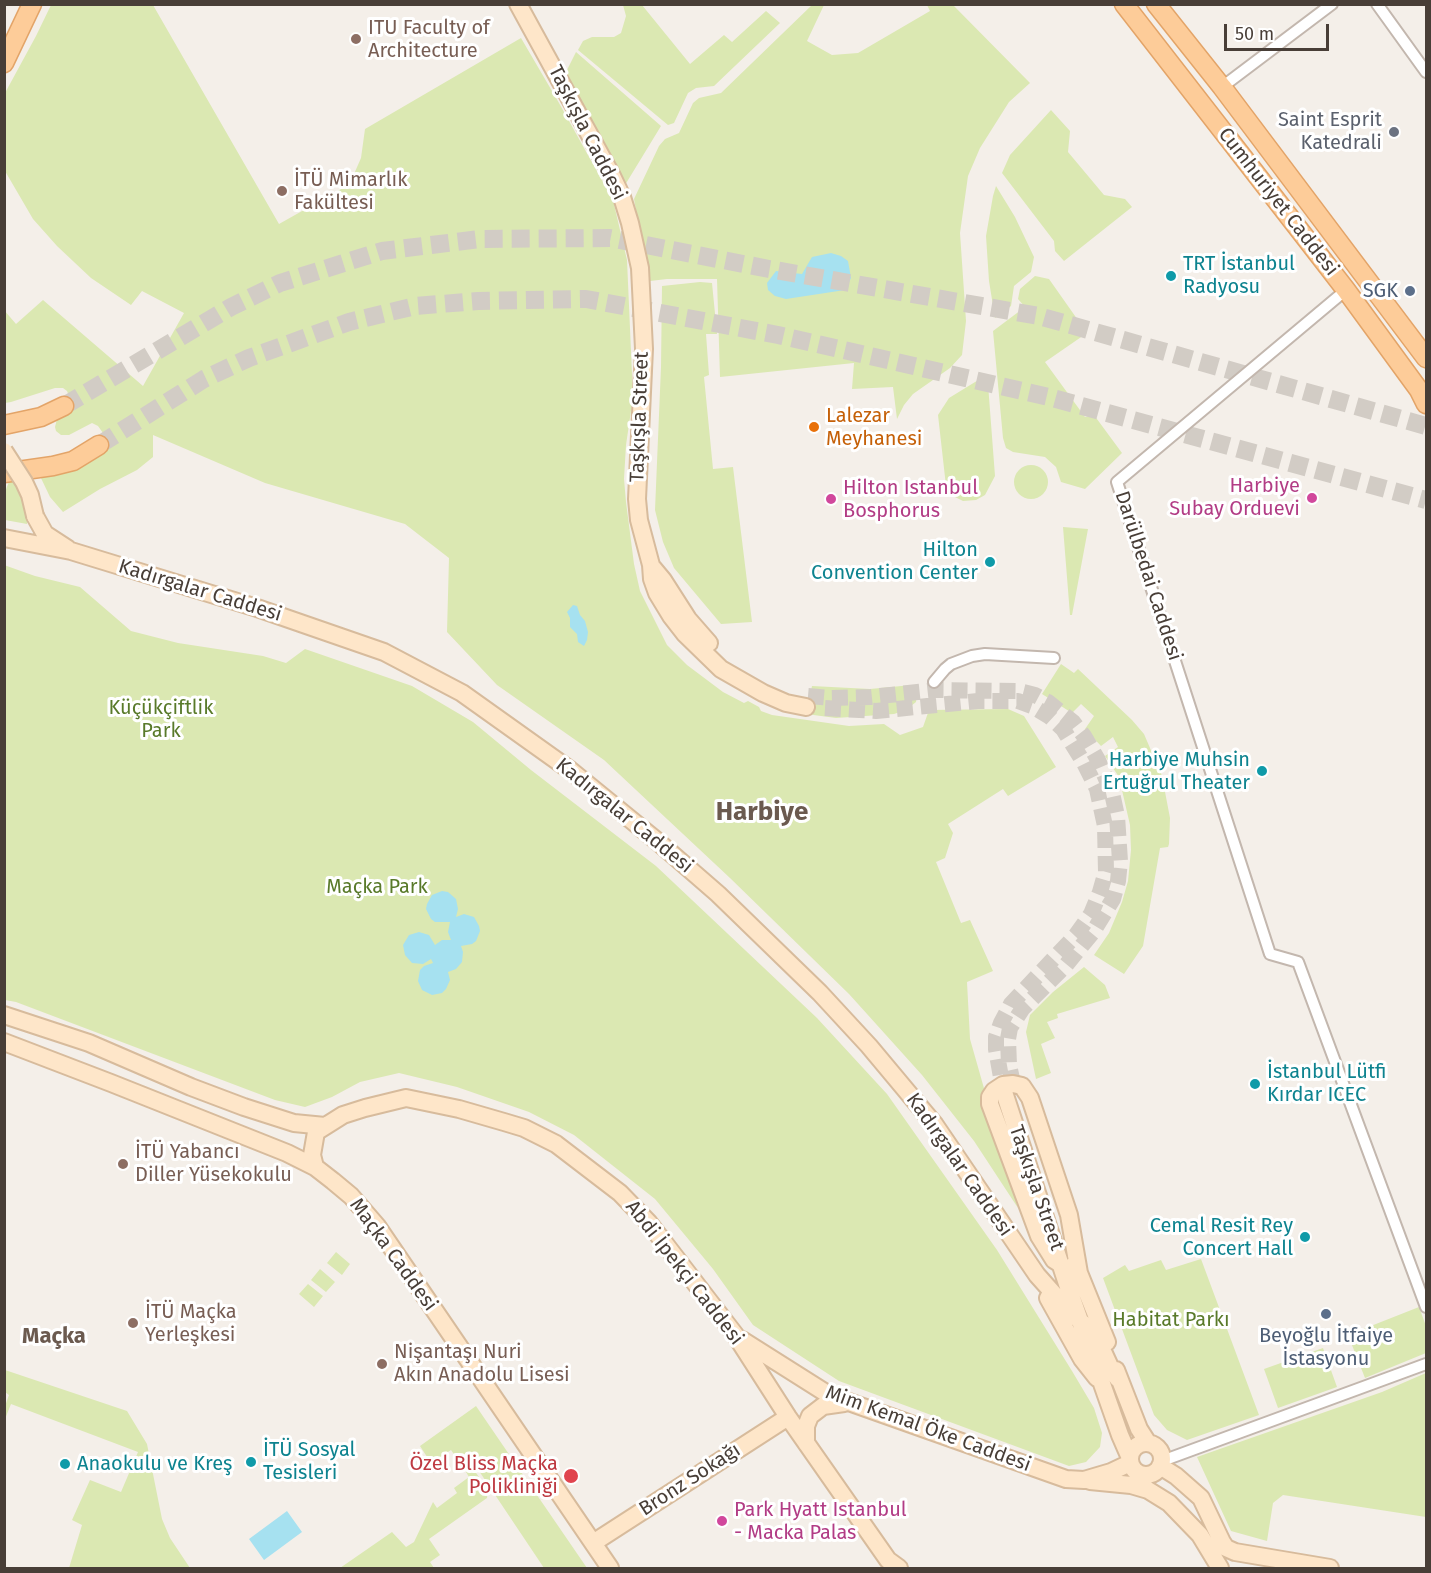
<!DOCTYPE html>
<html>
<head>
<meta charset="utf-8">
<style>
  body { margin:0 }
  #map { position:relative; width:1431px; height:1573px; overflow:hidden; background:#f4efe9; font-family:"Fira Sans",sans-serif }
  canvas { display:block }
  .frame { position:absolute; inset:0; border:6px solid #483e37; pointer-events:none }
  .scale { position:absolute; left:1224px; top:24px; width:105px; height:27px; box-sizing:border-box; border:3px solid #483e37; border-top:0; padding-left:8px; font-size:18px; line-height:21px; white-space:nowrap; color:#483e37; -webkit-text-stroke:4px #fff; paint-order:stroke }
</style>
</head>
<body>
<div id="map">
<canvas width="1431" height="1573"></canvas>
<div class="frame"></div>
<div class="scale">50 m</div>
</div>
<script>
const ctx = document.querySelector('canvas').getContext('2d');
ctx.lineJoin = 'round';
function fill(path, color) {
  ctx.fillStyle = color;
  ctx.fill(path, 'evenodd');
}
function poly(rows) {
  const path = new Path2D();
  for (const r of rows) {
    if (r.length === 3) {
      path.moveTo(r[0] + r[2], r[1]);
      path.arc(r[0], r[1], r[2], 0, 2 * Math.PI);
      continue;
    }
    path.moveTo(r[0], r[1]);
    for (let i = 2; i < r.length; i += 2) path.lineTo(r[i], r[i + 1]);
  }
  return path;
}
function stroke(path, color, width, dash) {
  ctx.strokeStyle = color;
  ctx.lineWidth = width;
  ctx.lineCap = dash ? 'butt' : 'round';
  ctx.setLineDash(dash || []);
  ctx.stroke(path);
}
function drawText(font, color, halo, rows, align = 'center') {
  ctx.font = font + ' "Fira Sans",sans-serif';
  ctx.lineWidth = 6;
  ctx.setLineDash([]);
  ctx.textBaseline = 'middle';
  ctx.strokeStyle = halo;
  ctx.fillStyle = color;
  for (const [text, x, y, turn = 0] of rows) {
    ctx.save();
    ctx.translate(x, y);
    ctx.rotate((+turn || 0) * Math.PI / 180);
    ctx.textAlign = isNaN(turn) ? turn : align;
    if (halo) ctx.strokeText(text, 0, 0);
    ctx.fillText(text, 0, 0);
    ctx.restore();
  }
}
const green = poly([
  [51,5,153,5,279,224,343,188,354,174,361,158,365,129,521,38,559,103,613,200,627,260,633,397,626,445,624,479,626,502,634,564,640,591,667,645,687,665,723,692,744,703,748,701,759,707,761,711,772,715,849,726,884,724,900,735,923,727,929,710,1008,709,1024,716,1056,767,1008,796,1003,789,948,824,953,833,945,858,936,862,961,923,970,920,993,971,967,982,970,1039,1018,1208,974,1141,922,1075,849,994,730,878,604,760,497,685,447,632,449,558,405,524,265,483,153,435,153,457,137,470,100,489,63,512,50,497,40,476,105,449,109,446,108,440,98,426,92,423,69,435,61,435,56,431,55,427,57,419,71,401,67,391,63,388,55,388,11,402,5,403,4,310,16,324,43,300,143,386,184,313,142,291,131,305,91,278,57,246,33,219,5,171,5,93,36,36],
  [623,5,642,5,690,64,724,35,732,42,766,11,780,23,714,86,696,88,688,93,674,123,668,125,578,50,583,41,592,37,614,37,621,33,626,16],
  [812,5,824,5,807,41,832,55,858,53,930,11,927,5,953,5,1030,83,1009,102,980,148,968,176,960,233,966,321,962,355,950,368,913,394,904,405,897,419,893,387,852,389,854,363,720,377,717,279,667,279,650,281,644,246,638,222,634,199,659,146,665,139,679,133,693,103,699,98,721,93],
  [576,52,661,126,625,185,565,74],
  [1051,110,1070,131,1068,152,1104,195,1125,199,1132,207,1064,261,1055,251,1054,241,1002,173,1010,155],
  [996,186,1015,217,1034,257,1031,272,1014,286,1011,306,995,318,989,281,986,236,993,196],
  [1035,276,1049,279,1087,333,1045,362,1085,417,1094,415,1122,453,1085,489,1061,482,1056,467,1045,457,1013,452,1006,448,1003,438,993,331,1025,307,1018,299,1020,289],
  [700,282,712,283,717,334,706,334,709,375,704,377,713,469,733,467,752,622,721,624,674,568,663,542,655,510,661,367,662,286],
  [980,379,988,384,995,476,985,495,976,500,963,501,951,495,946,486,938,415,949,398],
  [1031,482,17],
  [13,471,19,480,28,516,27,524,5,520,5,492],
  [1063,527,1088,529,1072,615,1070,615],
  [4,565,35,576,80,587,131,631,178,643,263,656,286,663,305,649,412,686,473,722,531,770,656,866,817,1018,887,1094,997,1250,1072,1371,1094,1408,1102,1433,1100,1447,1086,1462,1069,1466,839,1381,753,1325,713,1269,655,1199,574,1135,529,1112,457,1087,399,1073,360,1082,332,1097,305,1107,275,1100,16,1002,5,1000],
  [1061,664,1074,673,1078,669,1132,720,1144,734,1162,776,1170,818,1169,844,1168,847,1160,848,1143,946,1124,974,1094,955,1109,933,1122,902,1128,881,1131,850,1130,825,1119,777,1105,756,1118,747,1113,737,1101,746,1085,729,1094,716,1081,704,1072,713,1042,694],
  [912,685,917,690,916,702,906,710,894,714,836,718,806,714,812,686,870,689],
  [1084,967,1105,985,1110,998,1057,1014,1058,1018,1047,1022,1055,1038,1041,1044,1051,1073,1036,1079,1026,1032,1030,1015,1053,992],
  [336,1252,350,1264,342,1275,327,1263],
  [1201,1259,1259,1415,1187,1440,1167,1430,1154,1415,1103,1278,1125,1265,1129,1271,1161,1260,1166,1270],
  [320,1269,335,1282,326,1292,311,1280],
  [308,1284,323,1296,314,1307,299,1294],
  [1419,1307,1426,1326,1426,1353,1365,1378,1348,1335],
  [1323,1348,1337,1387,1278,1408,1264,1369],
  [5,1370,127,1411,147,1444,162,1519,170,1538,190,1568,69,1568,82,1525,72,1520,90,1480,121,1492,138,1452,11,1404,5,1419,5,1406,9,1395,5,1392],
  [1426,1373,1426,1517,1283,1495,1273,1503,1267,1541,1231,1531,1197,1457,1382,1392],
  [476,1406,515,1463,587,1568,544,1568,473,1462,464,1469,451,1450,431,1463,420,1446],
  [472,1467,488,1490,487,1498,429,1539,440,1555,430,1562,434,1568,340,1568,392,1532,406,1547,414,1542,433,1502,437,1508,457,1493,454,1488,469,1477,466,1472]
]);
const water = poly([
  [831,253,841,256,848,261,851,278,845,290,786,299,775,296,768,290,767,283,776,271,802,274,812,257],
  [573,605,577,606,580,615,585,621,588,632,587,640,584,646,578,642,577,634,570,627,570,618,567,612],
  [442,891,448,892,456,899,458,909,456,917,464,914,474,917,479,926,480,931,476,941,472,944,461,946,463,952,462,962,456,969,448,972,450,980,446,989,442,993,432,995,422,990,418,981,420,970,424,966,433,963,431,959,423,964,412,963,405,955,403,945,409,935,419,932,429,935,435,945,442,940,451,940,448,932,450,922,435,922,431,919,426,909,427,904,432,895],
  [287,1511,302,1532,264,1560,249,1539]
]);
const secondaryTunnel = poly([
  [808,696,831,698,871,697,936,690,1019,691,1035,695,1048,702,1073,722,1084,736,1098,760,1112,793,1117,816,1120,861,1118,881,1113,899,1093,932,1066,965,1023,1008,1010,1028,1008,1039,1009,1065,1014,1088],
  [825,708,876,711,978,701,1018,701,1032,706,1050,717,1063,729,1084,763,1097,789,1105,826,1106,871,1100,892,1091,914,1076,935,1011,1004,1001,1023,996,1037,996,1049,1002,1083]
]);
const primaryTunnel = poly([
  [64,406,231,307,280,283,382,251,480,239,610,238,769,269,1039,316,1426,426],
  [99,445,204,379,249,358,349,322,415,306,478,301,586,299,778,335,1049,397,1426,500]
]);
const street = poly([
  [1377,4,1426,72],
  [1222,87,1332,4],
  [1346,290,1117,482,1270,954,1298,962,1426,1307],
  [934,682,945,669,951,664,972,656,985,654,1054,658],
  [1162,1461,1426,1364]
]);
const secondary = poly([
  [518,4,611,174,622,197,630,223,640,268,644,349,637,499,639,520,651,565,652,579,657,593,671,616,685,634,721,669,763,693,786,703,806,707],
  [35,516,45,534,68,549],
  [4,538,71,551,257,608,384,652,462,693,570,770,657,841,718,894,820,993,869,1046,935,1125,1037,1275,1071,1313,1095,1334,1112,1371,1118,1379],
  [653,568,663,580,688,619,709,643],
  [4,1015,89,1043,191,1087,244,1107,294,1123,325,1126],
  [4,1042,111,1083,287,1153,315,1167,333,1181,351,1196,377,1226,610,1568],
  [1004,1092,1067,1284,1120,1435,1130,1458],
  [315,1167,312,1155,316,1132,343,1115,365,1108,406,1098,459,1109,504,1122,524,1128,556,1144,620,1193,649,1223,736,1336,788,1417,888,1560,899,1568],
  [1075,1263,1107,1342],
  [1062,1265,1054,1260,1039,1236,990,1104,990,1097,994,1091,1003,1085,1013,1084,1022,1086,1030,1098,1069,1215,1079,1273],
  [1048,1298,1082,1359,1097,1378],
  [742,1340,829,1395,1066,1479,1084,1480,1111,1472,1130,1463],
  [1116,1370,1139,1429,1148,1443],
  [1146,1459,16],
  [806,1443,806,1426,810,1416,823,1406,844,1403],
  [1160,1466,1176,1476,1201,1498,1222,1542,1226,1548,1235,1552,1330,1568],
  [1090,1481,1131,1485,1148,1490,1169,1503,1200,1535,1220,1568],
  [593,1543,788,1417]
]);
const primary = poly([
  [1124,4,1346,290,1419,390,1426,404],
  [1156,4,1222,87,1426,358],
  [4,63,32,4],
  [4,425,41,417,64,406],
  [4,473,53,466,73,461,99,445]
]);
const secondaryBridge = poly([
  [4,451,24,482,30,495,35,516]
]);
const markers = [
  [356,39,6,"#8d6e63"],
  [1394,132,6,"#6b7280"],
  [282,191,6,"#8d6e63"],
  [1171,276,6,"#0f9aa8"],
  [1410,291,6,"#5c6f8a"],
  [814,427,6,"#e8710a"],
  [1312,498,6,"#d1479c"],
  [831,499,6,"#d1479c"],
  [990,562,6,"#0f9aa8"],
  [1262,771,6,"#0f9aa8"],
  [1255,1084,6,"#0f9aa8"],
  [123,1164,6,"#8d6e63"],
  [1305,1237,6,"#0f9aa8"],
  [1326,1314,6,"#5c6f8a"],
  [133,1323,6,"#8d6e63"],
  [382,1364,6,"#8d6e63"],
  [251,1462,6,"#0f9aa8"],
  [65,1464,6,"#0f9aa8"],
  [571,1476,8,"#e0444e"],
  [722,1521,6,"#d1479c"]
];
const educationNames = [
  ["ITU Faculty of",368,28],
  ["Architecture",368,51],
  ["İTÜ Mimarlık",294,180],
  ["Fakültesi",294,203],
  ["İTÜ Yabancı",135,1152],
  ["Diller Yüsekokulu",135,1175],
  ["İTÜ Maçka",145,1312],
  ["Yerleşkesi",145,1335],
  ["Nişantaşı Nuri",394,1352],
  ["Akın Anadolu Lisesi",394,1375]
];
const worshipNames = [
  ["Saint Esprit",1382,120],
  ["Katedrali",1382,143]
];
const streetNames = [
  ["Taşkışla Caddesi",587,133,63],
  ["Cumhuriyet Caddesi",1278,202,52],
  ["Taşkışla Street",640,417,-88],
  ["Darülbedai Caddesi",1148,576,72],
  ["Kadırgalar Caddesi",200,591,17],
  ["Kadırgalar Caddesi",624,816,39],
  ["Kadırgalar Caddesi",959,1165,55],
  ["Taşkışla Street",1036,1188,71],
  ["Maçka Caddesi",393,1255,54],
  ["Abdi İpekçi Caddesi",684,1273,52],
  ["Mim Kemal Öke Caddesi",928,1429,20],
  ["Bronz Sokağı",690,1480,-33]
];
const cultureNames = [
  ["TRT İstanbul",1183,264],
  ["Radyosu",1183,287],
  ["Hilton",978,550,"right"],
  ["Convention Center",978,573,"right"],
  ["Harbiye Muhsin",1250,760,"right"],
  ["Ertuğrul Theater",1250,783,"right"],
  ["İstanbul Lütfi",1267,1072],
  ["Kırdar ICEC",1267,1095],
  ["Cemal Resit Rey",1293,1226,"right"],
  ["Concert Hall",1293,1249,"right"],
  ["İTÜ Sosyal",263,1450],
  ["Tesisleri",263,1473],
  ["Anaokulu ve Kreş",77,1464]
];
const serviceNames = [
  ["SGK",1398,291],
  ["Beyoğlu İtfaiye",1326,1336,"center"],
  ["İstasyonu",1326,1359,"center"]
];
const foodNames = [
  ["Lalezar",826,416],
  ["Meyhanesi",826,439]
];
const hotelNames = [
  ["Harbiye",1300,486,"right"],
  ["Subay Orduevi",1300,509,"right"],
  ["Hilton Istanbul",843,488],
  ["Bosphorus",843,511],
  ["Park Hyatt Istanbul",734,1510],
  ["- Macka Palas",734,1533]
];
const parkNames = [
  ["Küçükçiftlik",161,708],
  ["Park",161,731],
  ["Maçka Park",377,887],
  ["Habitat Parkı",1171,1320]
];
const healthNames = [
  ["Özel Bliss Maçka",558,1464],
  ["Polikliniği",558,1487]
];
const quarterNames = [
  ["Maçka",54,1337]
];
const districtNames = [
  ["Harbiye",762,813]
];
fill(green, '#dbe8b2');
fill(water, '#a6e1f0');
stroke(secondaryTunnel, '#d2ccc5', 16, [16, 8]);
stroke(primaryTunnel, '#d2ccc5', 18, [18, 9]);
stroke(street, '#c3b7ae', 14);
stroke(secondary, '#d7bb9c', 20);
stroke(primary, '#e3a468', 21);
stroke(street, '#fff', 10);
stroke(secondary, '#fee6c9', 16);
stroke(primary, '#fdcc99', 18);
stroke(secondaryBridge, '#d7bb9c', 20, []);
stroke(secondaryBridge, '#fee6c9', 16);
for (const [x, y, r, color] of markers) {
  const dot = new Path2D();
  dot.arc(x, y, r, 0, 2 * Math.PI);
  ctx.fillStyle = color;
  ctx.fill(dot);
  stroke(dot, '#fff', 2);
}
drawText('20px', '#785e54', '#fff', educationNames, 'left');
drawText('20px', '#5b616d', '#fff', worshipNames, 'right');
drawText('20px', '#483e37', '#fff', streetNames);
drawText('20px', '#0d838f', '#fff', cultureNames, 'left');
drawText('20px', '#4e5e75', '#fff', serviceNames, 'right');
drawText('20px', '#c56008', '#fff', foodNames, 'left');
drawText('20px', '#b23c85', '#fff', hotelNames, 'left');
drawText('20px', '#597a2a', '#fff', parkNames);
drawText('20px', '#be3a42', '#fff', healthNames, 'right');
drawText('bold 22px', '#6b5a4f', '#fff', quarterNames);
drawText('bold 26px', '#6b5a4f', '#fff', districtNames);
</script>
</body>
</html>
